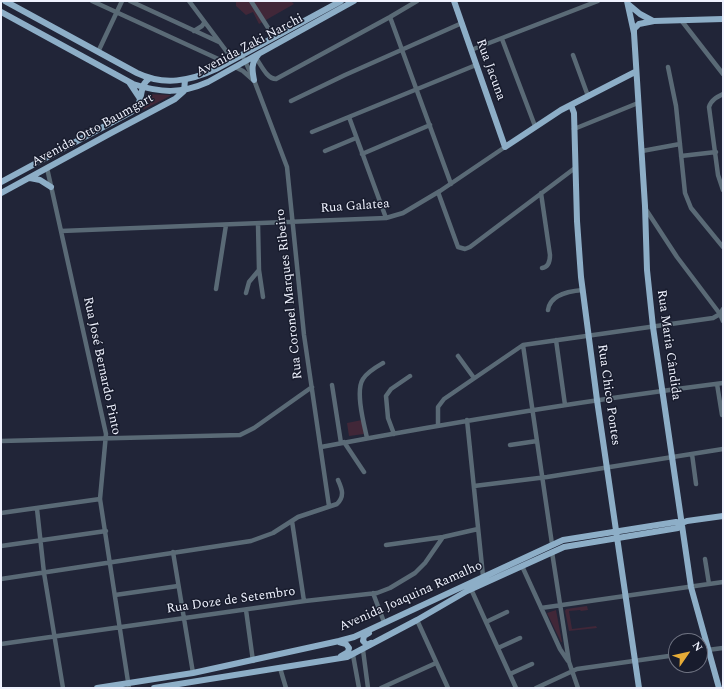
<!DOCTYPE html>
<html>
<head>
<meta charset="utf-8">
<style>
	body { margin:0 }
	#map { position:relative; width:724px; height:689px; overflow:hidden; background:#212538; font-family:Spectral,serif }
	canvas { display:block }
	.frame { position:absolute; inset:0; border:2px solid #eff2fe; pointer-events:none }
	.north { position:absolute; left:668px; top:633px; width:40px; height:40px; box-sizing:border-box; background:#181c2d; border:1px solid #6e7281; border-radius:50%; rotate:56deg; font-size:11px; font-weight:700; line-height:16px; text-align:center; color:#eff2fe }
	.north::after { content:''; display:block; margin:auto; width:14px; height:18px; background:#e7ac37; clip-path:polygon(50% 0,100% 100%,50% 72%,0 100%) }
</style>
</head>
<body>
<div id="map">
<canvas width="724" height="689"></canvas>
<div class="frame"></div>
<div class="north">N</div>
</div>
<script>
const ctx = document.querySelector('canvas').getContext('2d');
ctx.lineJoin = 'round';
function fillPath(path, color) {
  ctx.fillStyle = color;
  ctx.fill(path, 'evenodd');
}
function strokePath(path, color, width, dash) {
  ctx.strokeStyle = color;
  ctx.lineWidth = width;
  ctx.lineCap = dash ? 'butt' : 'round';
  ctx.setLineDash(dash || []);
  ctx.stroke(path);
}
function drawText(font, color, halo, rows, align = 'center') {
  ctx.font = font + ' Spectral,serif';
  ctx.lineWidth = 3;
  ctx.setLineDash([]);
  ctx.textBaseline = 'middle';
  ctx.strokeStyle = halo;
  ctx.fillStyle = color;
  for (const [text, x, y, turn = 0] of rows) {
    ctx.save();
    ctx.translate(x, y);
    ctx.rotate((+turn || 0) * Math.PI / 180);
    ctx.textAlign = isNaN(turn) ? turn : align;
    if (halo) ctx.strokeText(text, 0, 0);
    ctx.fillText(text, 0, 0);
    ctx.restore();
  }
}
const green = new Path2D(`
	M236,1H291L294,4L259,24L253,12L246,15L236,6Z
	M147,94L170,95V96L143,110Z
	M362,420L364,434L349,436L347,423Z
	M587,606L588,610L581,611L580,610L569,611L572,629L596,626L597,628L569,631L565,611L566,609Z
	M556,610L562,642H561L547,613Z`);
const minor = new Path2D(`
	M92,1L227,63
	M130,1L219,42
	M189,1L233,60
	M251,1L272,34
	M390,17L451,184
	M681,20L723,74
	M194,31L202,26L204,23
	M502,39L535,126
	M471,50L598,1
	M98,52L122,1
	M573,55L588,96
	M256,58C261,65 267,79 276,79L390,17L417,1
	M244,59L254,80L287,167L304,335L329,506
	M235,67L243,71L252,79
	M668,67L676,106L685,193L691,208L723,247
	M723,94C717,97 711,100 709,107L718,175L723,190
	M291,101L345,75L462,23
	M349,117L386,218
	M574,129L638,103
	M312,132L476,65
	M325,151L356,138
	M642,151L680,144
	M362,154L430,125
	M681,156L716,152
	M47,168L106,434L100,499L129,688
	M438,192L458,247L465,249L470,247L575,168
	M541,193L550,255C550,261 549,267 542,268
	M645,208L677,257L720,314L723,321
	M61,231L386,218L403,213L440,191L505,147
	M259,270L263,297
	M216,289L226,225
	M246,293L249,282L259,270L258,224
	M548,310C550,294 570,291 583,290
	M556,340L565,405
	M523,345L552,544
	M458,356L474,378
	M717,384L722,415
	M332,385L341,443
	M467,420L483,576
	M438,425V407L444,399L523,345L713,318L720,314L723,309
	M394,434L388,418L386,396L391,389L410,376
	M367,438C364,424 355,391 363,379C367,372 376,367 383,363
	M1,441L240,435L254,428L312,387
	M344,442L364,472
	M510,445L537,441
	M321,447C454,422 588,400 723,383
	M692,454L696,484
	M474,486L547,477L723,449
	M37,509L44,573L63,688
	M1,513L100,499
	M292,521L304,601
	M386,545L443,537L478,529
	M1,546L106,531
	M173,552L193,673
	M552,552L569,662L578,688
	M705,559L709,584
	M522,566L560,649L568,661
	M1,579L251,541L273,533L298,517L337,504C345,496 342,489 338,480
	M471,589L516,688
	M373,593L384,622
	M115,595L178,586
	M541,608L723,582
	M246,610L253,661
	M417,620L448,688
	M486,622L507,612
	M1,644L305,601L377,593L390,588L415,573L425,563L443,537
	M498,648L520,638
	M363,650L368,688
	M700,651L723,648
	M353,655L359,688
	M280,668L286,688
	M510,674L532,664
	M381,688L436,663
	M536,688L577,669L676,655`);
const major = new Path2D(`
	M5,1L137,73C164,86 190,81 216,69L341,1
	M454,1L505,147L561,110L635,72
	M627,1L634,33L645,206L647,270L653,327L691,587L719,688
	M628,4L640,14L653,21
	M1,12L133,84C161,93 181,94 208,82L354,1
	M634,32V29L639,24L654,21L723,19
	M254,80C252,70 251,63 258,55
	M129,82L141,100
	M571,105L574,113L577,221L581,277L597,400L639,688
	M30,178L40,180L51,187
	M1,182L131,112C147,100 136,87 150,78
	M1,193L111,133L175,99L184,91L185,80
	M369,633L364,636L363,641L367,645L371,643
	M339,642L346,644L349,648L348,652L341,656
	M97,688L193,673L339,641L354,637L563,540L676,522L682,523L687,521L723,516
	M154,688L347,657L417,620L467,591L564,547L678,528L682,523`);
const streetNames = [
	["Avenida Zaki Narchi",250,46,-28],
	["Rua Jacuna",490,70,70],
	["Avenida Otto Baumgart",93,131,-29],
	["Rua Galatea",355,207,-4],
	["Rua Coronel Marques Ribeiro",290,294,-96],
	["Rua Maria Cândida",668,345,82],
	["Rua José Bernardo Pinto",101,366,78],
	["Rua Chico Pontes",608,395,82],
	["Avenida Joaquina Ramalho",411,597,-24],
	["Rua Doze de Setembro",231,601,-8]
];
fillPath(green, '#412738');
strokePath(minor, '#5a6a76', 4.5);
strokePath(major, '#8daec7', 6);
drawText('13px', '#eff2fe', '#181c2d', streetNames);
</script>
</body>
</html>
